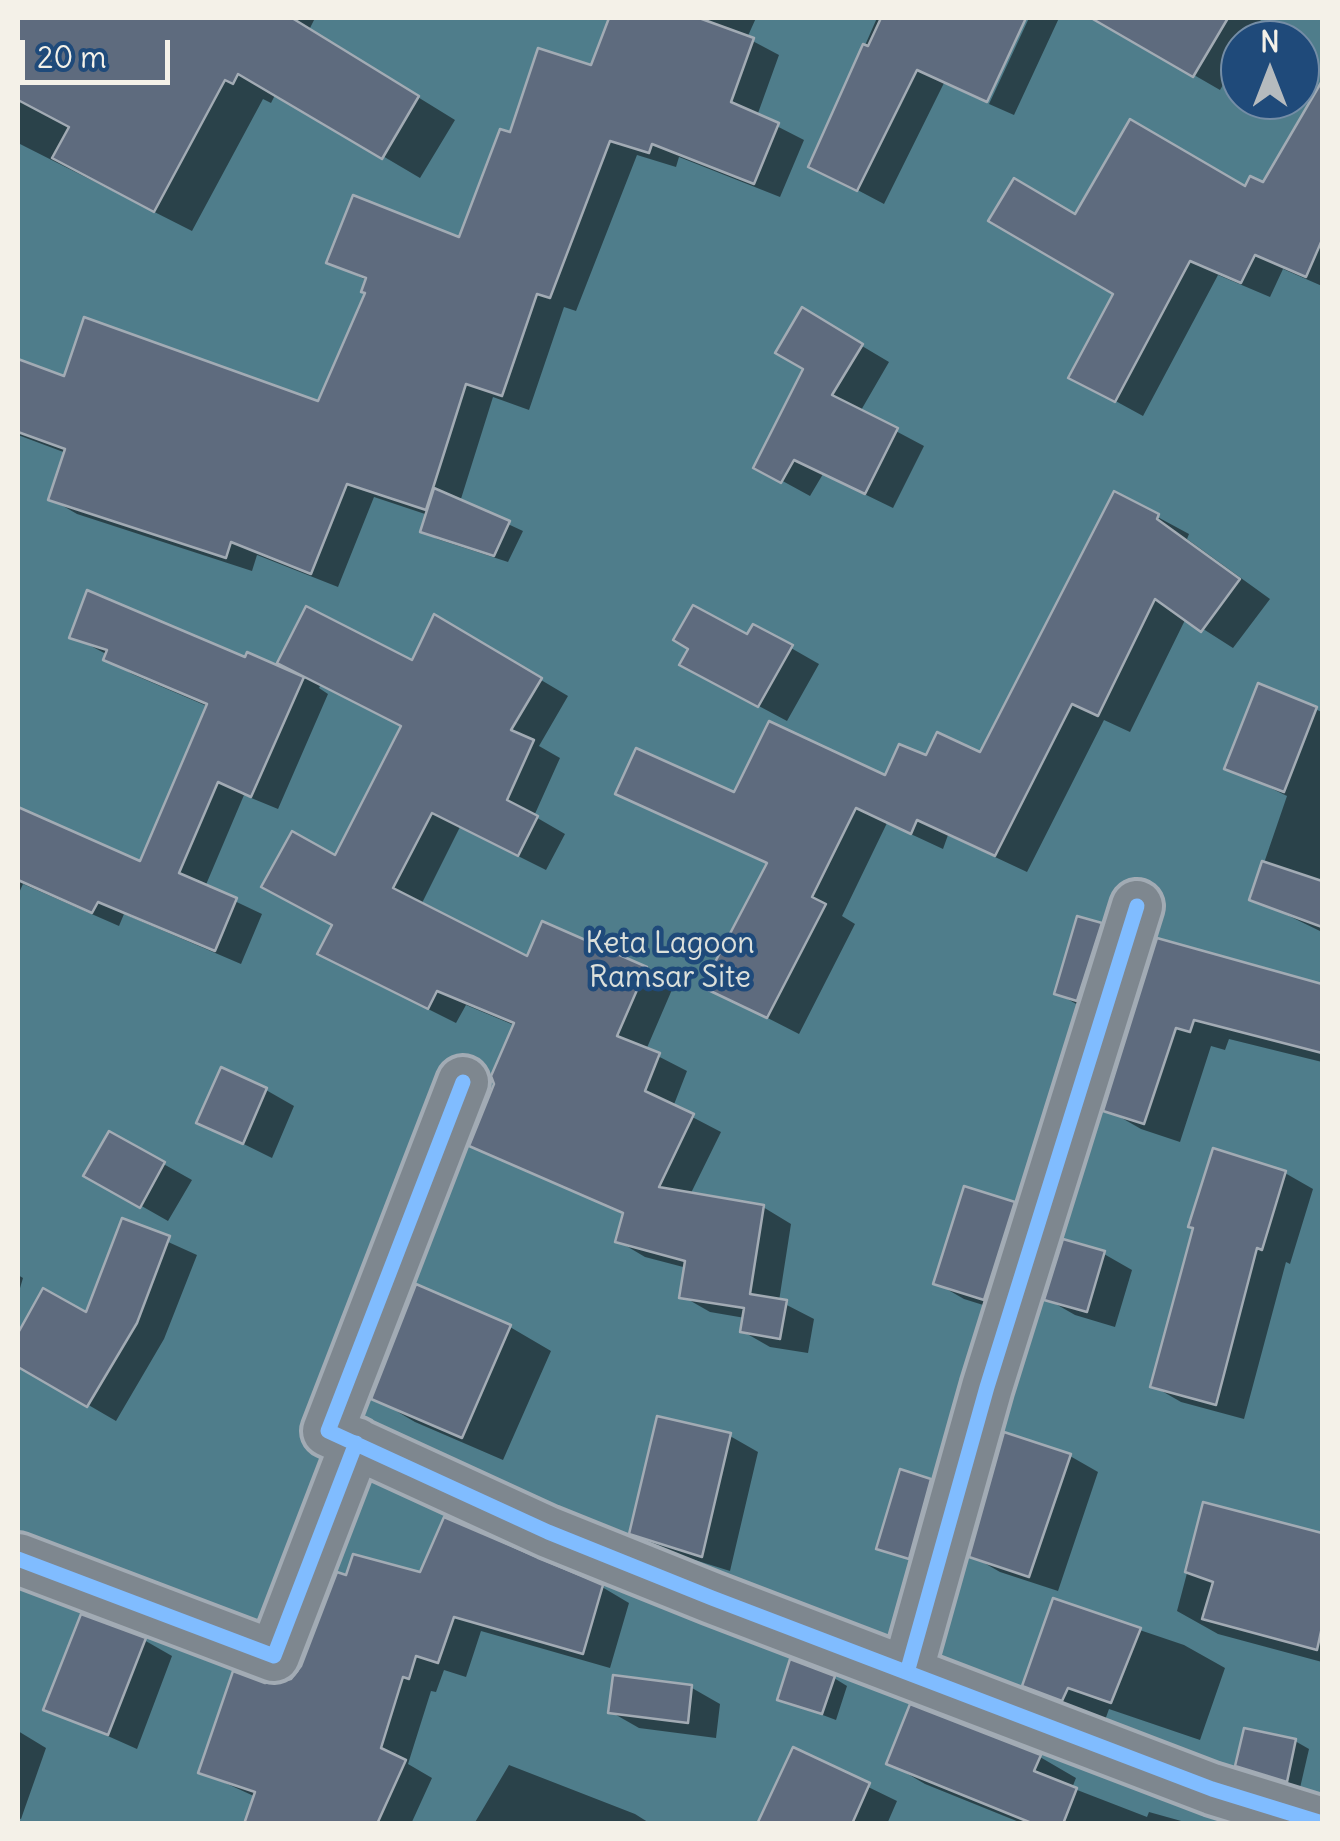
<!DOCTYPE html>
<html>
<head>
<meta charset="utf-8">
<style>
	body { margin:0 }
	#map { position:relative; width:1340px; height:1841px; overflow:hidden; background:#435770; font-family:Delius,sans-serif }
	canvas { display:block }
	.frame { position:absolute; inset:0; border:20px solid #f4f1e8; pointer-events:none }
	.north { position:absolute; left:1220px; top:20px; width:100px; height:100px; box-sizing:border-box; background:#1f4a7a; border:2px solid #748da6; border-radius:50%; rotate:0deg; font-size:28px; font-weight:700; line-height:40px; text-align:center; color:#f4f1e8 }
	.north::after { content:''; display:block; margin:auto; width:35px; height:45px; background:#b6bbbe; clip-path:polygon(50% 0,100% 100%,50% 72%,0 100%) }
	.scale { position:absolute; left:20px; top:40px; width:150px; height:45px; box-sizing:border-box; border:5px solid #f4f1e8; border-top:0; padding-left:12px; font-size:30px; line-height:35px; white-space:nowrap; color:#f4f1e8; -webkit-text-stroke:8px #1f4a7a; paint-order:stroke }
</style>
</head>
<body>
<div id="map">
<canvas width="1340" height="1841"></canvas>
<div class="frame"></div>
<div class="north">N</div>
<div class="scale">20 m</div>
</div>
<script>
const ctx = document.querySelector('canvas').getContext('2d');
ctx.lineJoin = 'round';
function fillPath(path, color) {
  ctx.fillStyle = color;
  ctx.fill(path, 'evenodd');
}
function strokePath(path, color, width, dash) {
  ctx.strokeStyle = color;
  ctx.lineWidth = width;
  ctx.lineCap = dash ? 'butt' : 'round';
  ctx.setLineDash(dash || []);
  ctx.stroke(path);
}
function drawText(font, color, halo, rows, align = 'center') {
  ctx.font = font + ' Delius,sans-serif';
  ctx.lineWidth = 9;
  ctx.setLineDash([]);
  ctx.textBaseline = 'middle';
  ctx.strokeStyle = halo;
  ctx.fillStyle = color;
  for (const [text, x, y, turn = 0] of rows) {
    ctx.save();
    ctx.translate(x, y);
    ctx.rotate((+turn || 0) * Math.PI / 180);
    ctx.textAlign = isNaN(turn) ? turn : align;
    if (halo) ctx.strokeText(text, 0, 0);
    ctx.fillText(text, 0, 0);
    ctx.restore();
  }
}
const green = new Path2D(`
	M18,18H1322V1823H18ZM1240,40H1300V100H1240Z`);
const shadow = new Path2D(`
	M18,18H315L309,30L455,120L420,178L276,93L271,103L263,99L192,231L18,143Z
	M612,18H756L747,38L779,55L757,116L804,140L780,197L679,157L676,167L637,155L576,311L564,307L529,410L493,397L460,502L523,531L508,562L437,539L423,531L428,515L374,497L338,587L257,555L252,571L77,514L51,499L66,453L18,435V362L195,426L320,404L368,293V281L329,262L460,240L512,135L593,68Z
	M877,18H1023L985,102L944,83L884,204L812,166Z
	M1029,18H1059L1014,115L989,104Z
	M1132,18H1262L1249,40H1240V56L1220,90L1123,34Z
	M1322,86V286L1283,269L1270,297L1218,275L1143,416L1099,392L1116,293L1076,217L1264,185Z
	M803,311L889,362L860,412L924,446L893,508L823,474L810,496L757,467L806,368Z
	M1115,494L1189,534L1187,539L1270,599L1233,648L1186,618L1130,732L1104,720L1027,872L948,835L943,849L887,823L842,916L855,924L799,1034L705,986L769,865L618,793L736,795L886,779L927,759L981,755Z
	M462,633L568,696L539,746L560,758L534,816L565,834L546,870L460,827L421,905L528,960L646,969L674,985L646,1050L687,1071L673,1107L721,1132L690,1195L763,1207L791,1224L779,1301L814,1319L808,1353L770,1347L742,1331L745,1318L710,1312L682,1296L687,1268L645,1257L618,1241L625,1215L472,1145L516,1026L466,1005L456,1023L348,969L335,925L336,859L403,726L321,684L319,688L328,694L278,809L244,795L205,887L262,914L241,964L124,914L119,926L23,884L18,895V810L142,864L209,707L132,674L106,659L108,655L72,636L246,660L303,679L413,664Z
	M748,637L791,648L819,664L787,721L710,680L692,648Z
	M1259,686L1322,712V932L1252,898L1287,796L1227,767Z
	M1101,925L1129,941L1085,1009L1057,993Z
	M1159,941L1322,987V1062L1229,1039L1225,1050L1211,1046L1180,1142L1141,1129L1106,1109Z
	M266,1090L294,1106L272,1158L199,1122Z
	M110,1134L192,1180L168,1221L87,1175Z
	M1215,1151L1285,1173L1313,1189L1290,1264L1286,1262L1244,1419L1181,1402L1153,1386Z
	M1014,1204L1042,1220L1012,1314L964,1299L936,1283Z
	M124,1222L197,1255L164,1339L116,1421L18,1364V1338L44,1291L87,1315Z
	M1104,1254L1132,1270L1115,1327L1075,1315L1047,1299Z
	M18,1275L23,1278L18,1295Z
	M417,1287L510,1327L551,1351L503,1460L415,1422L374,1398Z
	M659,1419L730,1436L758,1452L730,1571L660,1549L632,1532Z
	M1070,1456L1098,1472L1058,1591L1000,1572L972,1556Z
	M930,1482L944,1489L923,1565L879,1548Z
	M1205,1505L1322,1536V1662L1218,1634L1177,1611Z
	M422,1575L602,1587L629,1603L610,1668L481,1631L466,1677L444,1670L436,1692L431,1691L408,1764L432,1778L411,1824H246L256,1797L201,1772L265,1686L293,1681L303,1668L347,1578Z
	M1054,1601L1184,1645L1225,1668L1200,1740L1109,1709L1104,1723L1025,1684Z
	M144,1640L172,1656L137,1749L47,1709Z
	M834,1678L847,1686L836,1720L780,1699Z
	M692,1688L720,1704L716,1738L639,1728L611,1712Z
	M18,1731L46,1748L21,1819L18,1818Z
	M1295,1741L1309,1749L1300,1788L1238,1765Z
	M794,1751L897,1801L887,1824H811Z
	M1040,1757L1076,1778L1072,1788L1147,1817L1149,1812L1192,1824H1024L925,1784L889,1763Z
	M509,1765L635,1814L651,1824H474Z`);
const building = new Path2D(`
	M18,18H292L419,96L382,159L238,74L233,84L225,80L154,212L52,158L69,127L18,100Z
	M609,18H699L754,38L731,102L779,123L754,184L652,144L649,153L610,141L550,298L537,294L502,396L466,384L426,510L347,484L311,574L231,542L226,558L48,500L65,449L18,432V359L64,376L84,317L318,401L365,293L361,292L366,278L326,263L353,195L459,237L500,129L510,132L538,48L591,65Z
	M881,18H1026L987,102L917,70L857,191L808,167L863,44L868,46Z
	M1091,18H1228L1193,77Z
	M1322,81V240L1306,277L1255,255L1241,283L1190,261L1115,402L1068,378L1113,294L988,221L1014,178L1075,214L1130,119L1245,186L1250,176L1263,182Z
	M802,307L863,344L832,395L898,428L865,494L794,460L781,483L753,468L803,369L775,353Z
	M434,488L510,521L494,556L420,532Z
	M1114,491L1159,514L1157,519L1240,579L1201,632L1155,599L1098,716L1072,704L995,856L917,820L911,834L856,808L812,897L826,904L767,1018L702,987L767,863L615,794L636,748L734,792L769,721L885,775L899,744L926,755L937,732L980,752Z
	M87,590L245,657L247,652L304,677L251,797L218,782L179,873L237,898L215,951L98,902L92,913L18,880V807L140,861L207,704L103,660L107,650L69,638Z
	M693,605L747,634L753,624L793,645L758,707L679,665L688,649L673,640Z
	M306,606L412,660L434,614L542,678L511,730L534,740L507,800L538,816L518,856L432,813L393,888L527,956L542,921L647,967L617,1036L660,1053L645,1091L694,1114L659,1187L764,1205L750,1294L787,1300L780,1339L740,1332L744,1308L679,1298L685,1261L615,1242L623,1213L469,1146L494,1084L491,1076L514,1023L437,991L428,1009L317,954L332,925L261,887L292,831L335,855L401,726L277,663Z
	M1258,683L1317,707L1284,792L1224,769Z
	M1262,861L1322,881V927L1249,900Z
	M1077,916L1102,923L1077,1001L1054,994Z
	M1157,938L1322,984V1053L1194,1020L1190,1032L1176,1028L1144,1124L1103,1111Z
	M221,1067L267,1088L243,1144L196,1123Z
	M109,1131L165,1162L140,1208L83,1176Z
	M1213,1148L1286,1171L1262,1250L1257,1248L1216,1405L1150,1387L1193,1228L1188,1227Z
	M964,1186L1015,1202L984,1300L933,1284Z
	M122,1218L170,1236L137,1323L87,1407L18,1367V1333L43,1288L86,1312Z
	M1063,1239L1105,1251L1087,1312L1044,1300Z
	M416,1284L511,1325L462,1438L371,1399Z
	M657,1416L731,1433L702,1557L629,1534Z
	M1004,1432L1071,1454L1029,1577L969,1557Z
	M900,1469L931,1479L909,1559L876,1549Z
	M1203,1502L1322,1533V1627L1317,1650L1202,1619L1213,1582L1185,1572Z
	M444,1517L603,1585L583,1654L454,1617L438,1663L416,1656L409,1679L403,1677L381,1748L406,1760L377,1824H244L255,1792L198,1773L233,1671L265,1683L291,1679L301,1666L337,1572L346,1575L353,1554L420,1572Z
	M1053,1598L1141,1628L1111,1703L1068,1688L1062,1701L1022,1686Z
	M81,1614L146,1638L108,1735L43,1710Z
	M790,1659L835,1676L822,1714L777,1700Z
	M613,1675L692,1685L688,1723L608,1713Z
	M910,1704L1041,1755L1034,1771L1077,1788L1063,1824H1034L886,1764Z
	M1244,1728L1296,1739L1287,1782L1235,1766Z
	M793,1747L870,1783L852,1824H757Z`);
const minor = new Path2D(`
	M463,1082L328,1431L548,1532L712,1598L1212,1789L1322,1823
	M18,1559L274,1656L356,1443
	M908,1669L987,1387L1137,906`);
const cycleway = new Path2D(`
	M463,1082L328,1431L548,1532L712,1598L1212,1789L1322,1823
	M18,1559L274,1656L356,1443
	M908,1669L987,1387L1137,906`);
const parkNames = [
	["Keta Lagoon",670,944],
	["Ramsar Site",670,978]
];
fillPath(green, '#4f7d8b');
fillPath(shadow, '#0007');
fillPath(building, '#5e6b7e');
strokePath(building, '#a2abb4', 2.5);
strokePath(minor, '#a2abb4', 58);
strokePath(minor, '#7e878f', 50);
strokePath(cycleway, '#80bcff', 15);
drawText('30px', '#dce0db', '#1f4a7a', parkNames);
</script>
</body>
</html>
